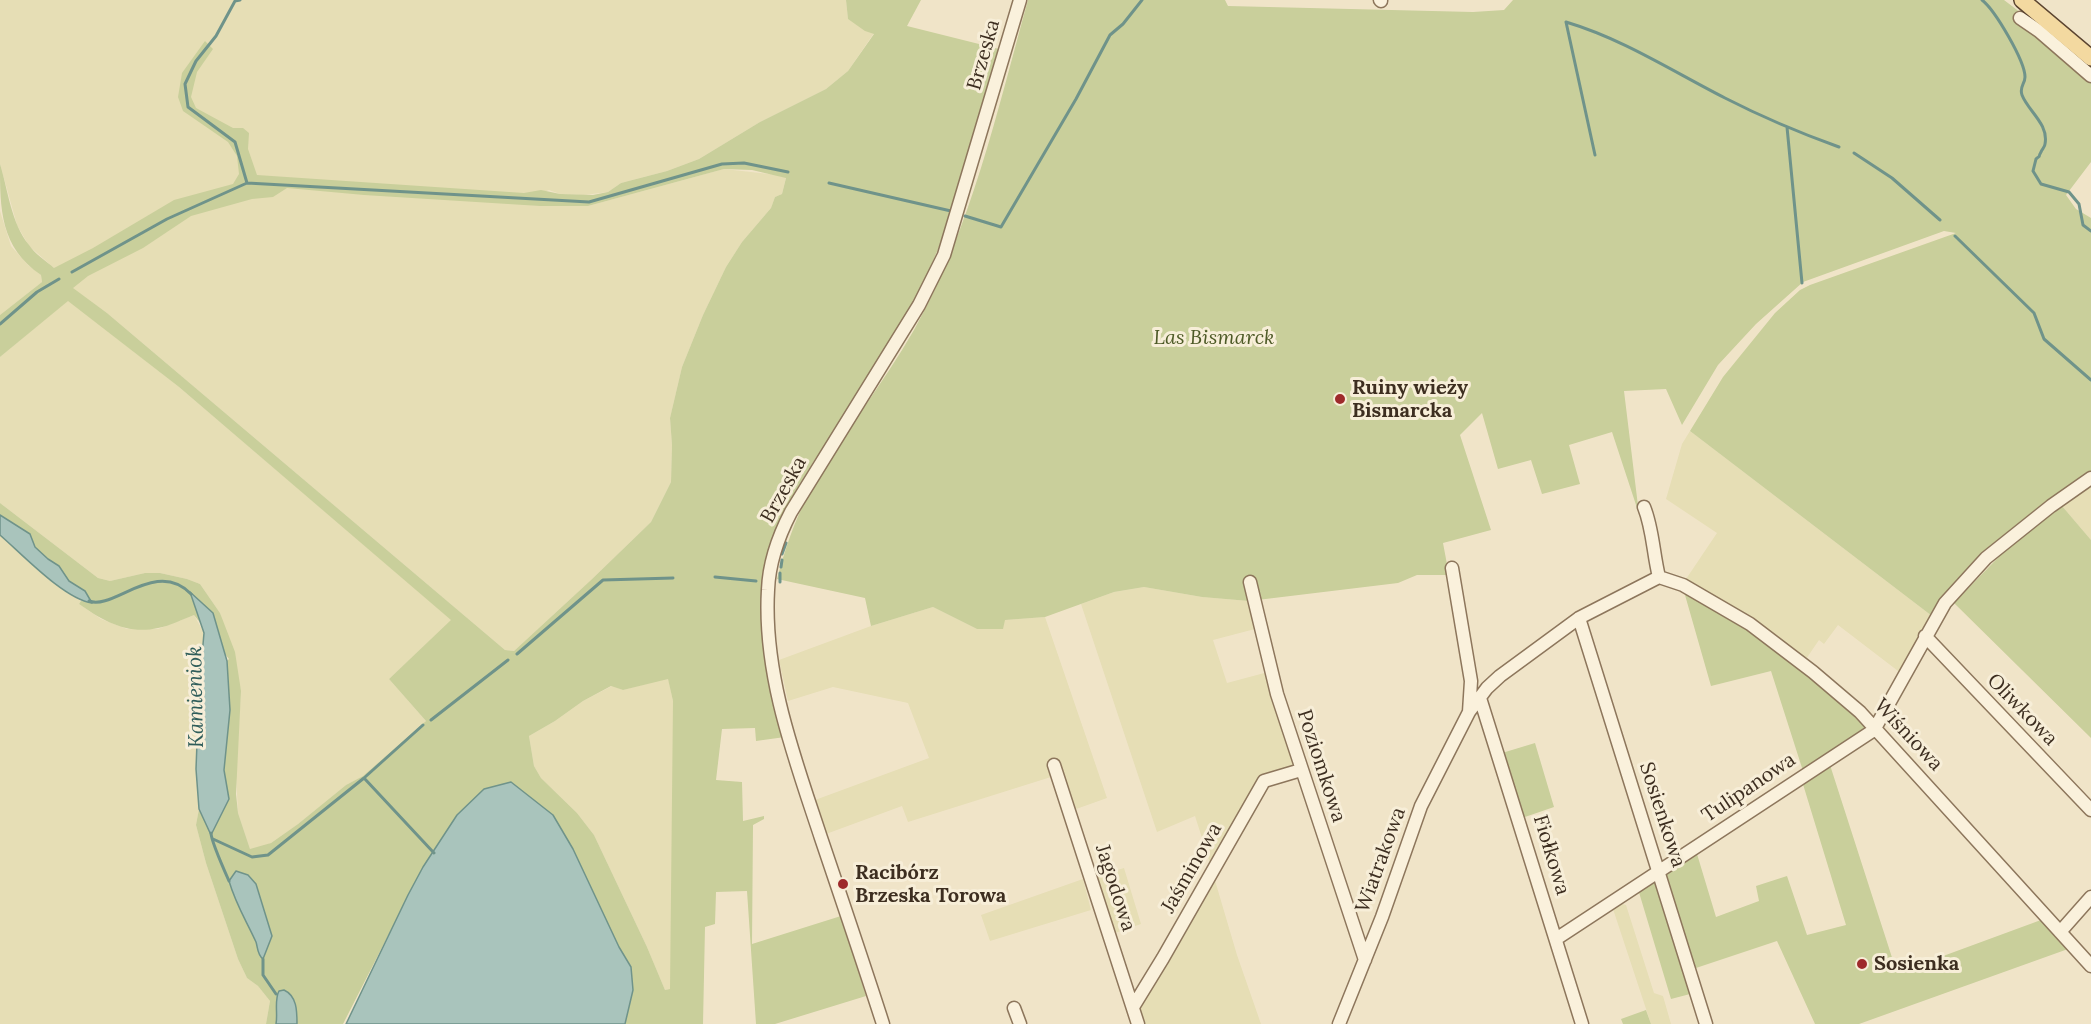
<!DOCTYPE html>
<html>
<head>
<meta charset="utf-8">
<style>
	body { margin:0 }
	canvas { display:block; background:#f0e4c8 }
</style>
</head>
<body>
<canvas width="2091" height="1024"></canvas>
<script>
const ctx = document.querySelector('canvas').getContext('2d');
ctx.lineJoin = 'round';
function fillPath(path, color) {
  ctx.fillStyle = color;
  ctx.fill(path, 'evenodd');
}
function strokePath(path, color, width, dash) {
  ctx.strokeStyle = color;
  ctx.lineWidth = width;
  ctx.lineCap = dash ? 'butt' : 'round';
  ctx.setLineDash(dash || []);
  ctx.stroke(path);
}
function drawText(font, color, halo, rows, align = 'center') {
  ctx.font = font + ' Lora,serif';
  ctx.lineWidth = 6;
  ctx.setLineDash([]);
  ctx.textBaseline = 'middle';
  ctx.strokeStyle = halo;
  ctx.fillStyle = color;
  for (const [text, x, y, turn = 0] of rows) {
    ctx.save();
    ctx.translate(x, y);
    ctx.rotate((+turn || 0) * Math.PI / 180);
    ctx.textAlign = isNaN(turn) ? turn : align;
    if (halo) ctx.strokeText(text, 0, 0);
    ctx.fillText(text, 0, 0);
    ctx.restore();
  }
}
const farmland = new Path2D(`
	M0,0H846L848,19L874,33L848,71L826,89L760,122L699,159L667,171L621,183L608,192L584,195L560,194L549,190L513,203L540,206H588L724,169L778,175L786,177L782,194L775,197L771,208L742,242L726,267L703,315L682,367L670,418L672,445L671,482L651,522L591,580L514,651L505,650L107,313L72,288L54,268L29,246L17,225L0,164Z
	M0,211L11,246L28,265L41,275L42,282L0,315Z
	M68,300L179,387L452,620L389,679L426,721L363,776L346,785L298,824L271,843L256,849H250L238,813L236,773L241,691L220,613L200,584L187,579L160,573H145L110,581L98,578L0,503V357Z
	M1690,431L1932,616L1902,674L1838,625L1824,644L1819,640L1804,662L1684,582L1717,533L1666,499L1682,444Z
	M2091,487V540L2062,506Z
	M0,535L64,590L81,601L79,604L101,619L127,629H158L194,615L204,633L199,690L196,769L199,809L196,825L206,863L238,959L247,978L258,986L270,1001L266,1024H0Z
	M1144,587L1202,597L1249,601L1255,629L1213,640L1227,683L1268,672L1298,767L1263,777L1211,867L1237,955L1261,1024H1140L1133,1003L1211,866L1195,816L1157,832L1081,604L1114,592Z
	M933,607L977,629L1005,620L1045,617L1107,798L1065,813L1051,777L908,822L902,806L826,834L815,800L929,758L908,703L833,687L788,701L779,660L871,626Z
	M668,678L673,701L674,818L671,989L665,990L647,947L594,835L577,813L541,778L534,766L529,736L555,721L583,701L612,686L623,690Z
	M1124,868L1141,924L1115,933L1097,876Z
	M1083,879L1091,910L990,941L981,915Z
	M1618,903L1626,905L1654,993L1663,996L1671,1024H1651L1613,909Z`);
const green = new Path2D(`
	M846,0H921L907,26L999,49L951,219L920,291L836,433L815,459L796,490L776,530L765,561L763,587L785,737L756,741L755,728L722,729L716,780L742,782L743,821L764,816V819L753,825L752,944L841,916L866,996L775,1024H756L747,891L716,892L715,924L705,927L703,1024H625L633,990L631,966L619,947L573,849L553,815L434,853L423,867L343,1024H266L270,1001L258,986L247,978L238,959L206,863L196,825L199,809L211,834L229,799L224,770L230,710L227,661L229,659L194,615C183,619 170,626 158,628C128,635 103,621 79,604L81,601L91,602L85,591L69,581L59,566L48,559L35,547L29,534L0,515V503L98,578L110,581L145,573H160L187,579L200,584L220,613L235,652L241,691L236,794L238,813L250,849L271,843L298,824L346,785L363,776L426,721L389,679L451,620L179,387L68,301L0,357V315L42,282L41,275C0,247 0,209 0,164C8,190 11,223 29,245C35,254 46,261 54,268L93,248L174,200L233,184L239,174L237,156L228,142L183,111L178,97L182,73L205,41L213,49L197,72L191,97L196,108L233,128H243L249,133L248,149L257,175L524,193L541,190L560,194L593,195L608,192L621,183L667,171L699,159L760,122L826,89L848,71L874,34L865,31L848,19ZM724,169L752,170L786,178L782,194L775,197L771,208L742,242L726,267L703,315L682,367L670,418L672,445L671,482L651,522L591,580L514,651L505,650L107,313L73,288L88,276L143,248L191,216L252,199L273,197L287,188L364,195L540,206H588ZM668,679L673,701L670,989L665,990L647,947L594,835L577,813L541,778L534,766L529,736L555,721L583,701L611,686L623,690Z
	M1028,0H1225L1228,6L1473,12L1504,10L1513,0H2004L2066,47L2091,68V162L2066,195L2076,209L2091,218V473L2040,509L1932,616L1690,431L1723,377L1775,313L1800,290L1810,285L1956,233L1944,231L1803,282L1756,324L1718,365L1682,425L1666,389L1624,391L1639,514L1612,432L1569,445L1580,484L1542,494L1531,460L1498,469L1482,413L1460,435L1491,530L1443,543L1449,575H1417L1398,583L1249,601L1202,597L1144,587L1114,592L1045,617L1005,620L1003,629H977L933,607L871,626L865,598L777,579C785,550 794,521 809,494C840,437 882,386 914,330C971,228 997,112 1028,0Z
	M2062,506L2091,540V738L1954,603L2021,534Z
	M1683,588L1730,615L1795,661L1870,728L1803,771L1771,671L1711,686Z
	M1535,743L1554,807L1522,818L1502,753Z
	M1830,765L1897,973L2041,920L2068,949L1859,1024H1815L1777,941L1693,969L1664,873L1697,854L1716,917L1759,901L1756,886L1787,876L1807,935L1846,925L1802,781Z
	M1655,878L1694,993L1671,999L1638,889Z
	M1646,1010L1651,1024H1623L1621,1019Z`);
const water = new Path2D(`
	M0,515L30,534L35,547L48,559L59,566L69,581L85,591L92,603C64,599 22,554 0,535Z
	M190,592L213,613L227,661L230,710L224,770L229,799L211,835L199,809L196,769L199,690L204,633Z
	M511,782L553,815L573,849L619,947L631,967L633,990L625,1024H346L408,895L423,867L457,815L484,789Z
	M236,871L248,875L256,884L272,936L263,959C257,954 258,948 256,942C246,920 236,905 229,881Z
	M284,990C297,996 297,1011 297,1024H276C278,1014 274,1000 279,991Z`);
const stream = new Path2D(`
	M1982,0C1995,10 2025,61 2025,77C2025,84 2019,87 2022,95C2028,111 2049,124 2045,144C2045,147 2042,149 2041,152C2037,159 2042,154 2036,159L2033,171L2041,184L2069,192L2079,204L2083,225L2091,231
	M1787,127L1802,283
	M1854,153L1892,178L1940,220
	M1595,155L1566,22C1623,39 1672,71 1725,98C1762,117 1800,133 1839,147
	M247,183L589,202L722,164L744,163L788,172
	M829,183L951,211
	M965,216L1001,227L1076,99L1110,35L1123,24L1142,0
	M1955,236L2034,313L2044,339L2091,380
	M72,272L167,219L247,183L235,142L188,107L185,84L196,61L216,36L235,1L240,0
	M0,324L37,292L59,279
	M782,554L786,543
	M781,567L782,560
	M780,573V582
	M715,577L756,581
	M89,601C113,611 156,558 191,594
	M517,654L603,580L673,578
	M431,720L508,660
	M364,778L434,853
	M211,833C211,840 225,872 229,881
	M213,839L252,857L268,855L364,778L423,725
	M263,959V975L276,994`);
const minor = new Path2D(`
	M1380,0L1381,1
	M2020,18L2039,31L2091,76
	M1644,507C1653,529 1653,553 1659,577
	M1452,568L1471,681L1469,712
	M1659,577L1683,585L1750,624L1813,672L1860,712L2091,966
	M1250,582L1277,694L1365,960
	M1579,618L1706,1024
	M1925,636L2091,810
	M1480,698L1582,1024
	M1054,765L1138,1024
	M2060,932L2091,897
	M1556,939L1874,730L1945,603L1986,558L2051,506L2091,478
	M1133,1007L1163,958L1264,781L1301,770
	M1014,1008L1020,1024
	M883,1024C863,962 842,900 821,838C795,759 763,675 768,590C769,562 778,537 791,512L919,305L944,255L1020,0
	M1339,1024L1382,917L1421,806L1469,712L1487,688L1500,676L1579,618L1659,577`);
const major = new Path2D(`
	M2022,0L2091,58`);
const markers = [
	[1340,399,6,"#9e2a2b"],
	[843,884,6,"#9e2a2b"],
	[1862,964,6,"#9e2a2b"]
];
const streetNames = [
	["Brzeska",984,55,-74],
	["Brzeska",784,490,-61],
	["Oliwkowa",2022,710,46],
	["Wiśniowa",1908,735,47],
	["Poziomkowa",1321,766,72],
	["Tulipanowa",1749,788,-34],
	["Sosienkowa",1662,815,72],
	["Fiołkowa",1551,855,73],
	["Wiatrakowa",1381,860,-70],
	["Jaśminowa",1192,868,-60],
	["Jagodowa",1115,888,72]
];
const parkNames = [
	["Las Bismarck",1214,338]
];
const poiNames = [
	["Ruiny wieży",1352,388],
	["Bismarcka",1352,411],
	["Racibórz",855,873],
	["Brzeska Torowa",855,896],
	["Sosienka",1874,964]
];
const waterNames = [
	["Kamieniok",196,697,-91]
];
fillPath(farmland, '#e6deb5');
fillPath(green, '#c9cf9b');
fillPath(water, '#a9c4bc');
strokePath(water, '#6f938a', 1.5);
strokePath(stream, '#6f938a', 3);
strokePath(minor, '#8d765c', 15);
strokePath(major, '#5b4430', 18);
strokePath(minor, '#faf1dc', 12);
strokePath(major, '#f3d9a0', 15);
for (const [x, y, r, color] of markers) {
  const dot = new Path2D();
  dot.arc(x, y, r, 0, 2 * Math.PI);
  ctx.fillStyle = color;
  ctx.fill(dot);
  strokePath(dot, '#f7eed8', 2);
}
drawText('20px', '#3d2e20', '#f7eed8', streetNames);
drawText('italic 20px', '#4d5a26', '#f7eed8', parkNames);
drawText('bold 20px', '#3d2e20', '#f7eed8', poiNames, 'left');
drawText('italic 21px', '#2f5d5a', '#f7eed8', waterNames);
</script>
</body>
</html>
